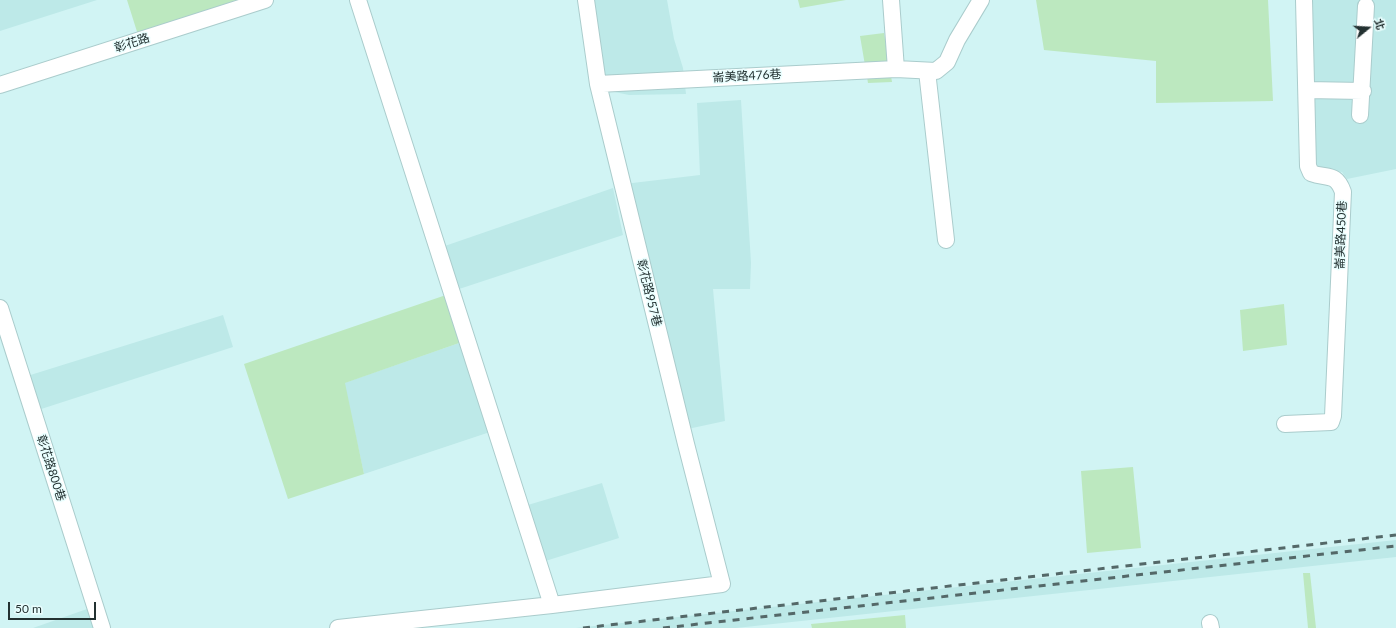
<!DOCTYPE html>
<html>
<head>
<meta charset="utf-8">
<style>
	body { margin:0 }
	#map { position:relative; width:1396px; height:628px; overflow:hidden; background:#d1f4f4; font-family:Lato,"Noto Sans TC",sans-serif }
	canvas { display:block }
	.north { position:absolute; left:1348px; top:8px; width:40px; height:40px; -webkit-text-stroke:3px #e9fefe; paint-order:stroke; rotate:72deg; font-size:11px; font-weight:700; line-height:16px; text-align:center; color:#233131 }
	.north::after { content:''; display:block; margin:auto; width:14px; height:18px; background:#233131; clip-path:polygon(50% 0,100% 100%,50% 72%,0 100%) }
	.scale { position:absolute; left:8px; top:602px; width:88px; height:18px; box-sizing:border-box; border:2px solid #233131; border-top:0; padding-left:5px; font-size:12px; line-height:14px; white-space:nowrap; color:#233131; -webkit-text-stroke:3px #e9fefe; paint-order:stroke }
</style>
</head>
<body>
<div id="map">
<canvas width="1396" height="628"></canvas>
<div class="north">北</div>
<div class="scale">50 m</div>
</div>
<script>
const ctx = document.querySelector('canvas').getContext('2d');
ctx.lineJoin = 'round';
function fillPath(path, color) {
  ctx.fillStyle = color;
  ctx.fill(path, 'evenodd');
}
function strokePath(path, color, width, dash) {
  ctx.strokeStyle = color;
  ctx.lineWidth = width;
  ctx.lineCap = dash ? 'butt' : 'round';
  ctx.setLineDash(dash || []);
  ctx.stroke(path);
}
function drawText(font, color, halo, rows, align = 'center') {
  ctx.font = font + ' Lato,"Noto Sans TC",sans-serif';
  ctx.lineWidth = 3;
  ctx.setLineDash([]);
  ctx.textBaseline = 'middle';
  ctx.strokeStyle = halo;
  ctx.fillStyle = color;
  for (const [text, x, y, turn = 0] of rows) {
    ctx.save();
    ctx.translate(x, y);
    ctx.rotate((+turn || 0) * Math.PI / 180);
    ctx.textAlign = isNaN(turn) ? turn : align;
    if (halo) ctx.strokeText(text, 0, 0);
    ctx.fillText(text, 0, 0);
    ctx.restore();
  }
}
const built = new Path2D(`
	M0,0H97L0,31Z
	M591,0H667L674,39L683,68L686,94L629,95L605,90Z
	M1312,0H1396V169L1347,179L1342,172L1320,169L1315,164Z
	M741,100L751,263L750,289H713L725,421L683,430L624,184L700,175L697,103Z
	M613,188L623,235L453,291L439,248Z
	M223,315L233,347L35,411L24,377Z
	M462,342L490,432L364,474L344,383Z
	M602,483L619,538L539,563L521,507Z
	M1396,540V557L736,628H576Z
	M87,609L93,628H33Z`);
const green = new Path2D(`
	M127,0H256L139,38Z
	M798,0H846L800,8Z
	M1036,0H1268L1273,101L1156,103V61L1044,50Z
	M884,33L892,82L868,83L860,36Z
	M446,295L462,342L345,383L364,474L288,499L244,364Z
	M1284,304L1287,345L1243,351L1240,310Z
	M1133,467L1141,548L1087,553L1081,471Z
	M1303,573H1310L1316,628H1308Z
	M905,615L906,628H812L811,624Z`);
const minor = new Path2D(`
	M358,0L552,605
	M891,0L896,69
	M927,71L946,240
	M598,84L896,69L936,71L947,62L957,40L981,0
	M0,85L265,0
	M1307,90L1363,91
	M1360,115L1366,6
	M0,308L102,628
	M1285,424L1331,422L1333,416L1343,192C1336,172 1327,179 1311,173L1308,166L1304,0
	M1210,623L1211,628
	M338,628L552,605L722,584L686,444L598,84L586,0`);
const rail = new Path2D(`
	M583,628L1396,535
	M663,628L1396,546`);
const streetNames = [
	["彰花路",132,43,-18],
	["崙美路476巷",747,76,-3],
	["崙美路450巷",1341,235,-88],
	["彰花路957巷",649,293,76],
	["彰花路800巷",51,468,72]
];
fillPath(built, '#bde9e8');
fillPath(green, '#bce8bf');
strokePath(minor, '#acc', 18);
strokePath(minor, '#fff', 16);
strokePath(rail, '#546868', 3, [7, 7]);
drawText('12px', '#233131', '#e9fefe', streetNames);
</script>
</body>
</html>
